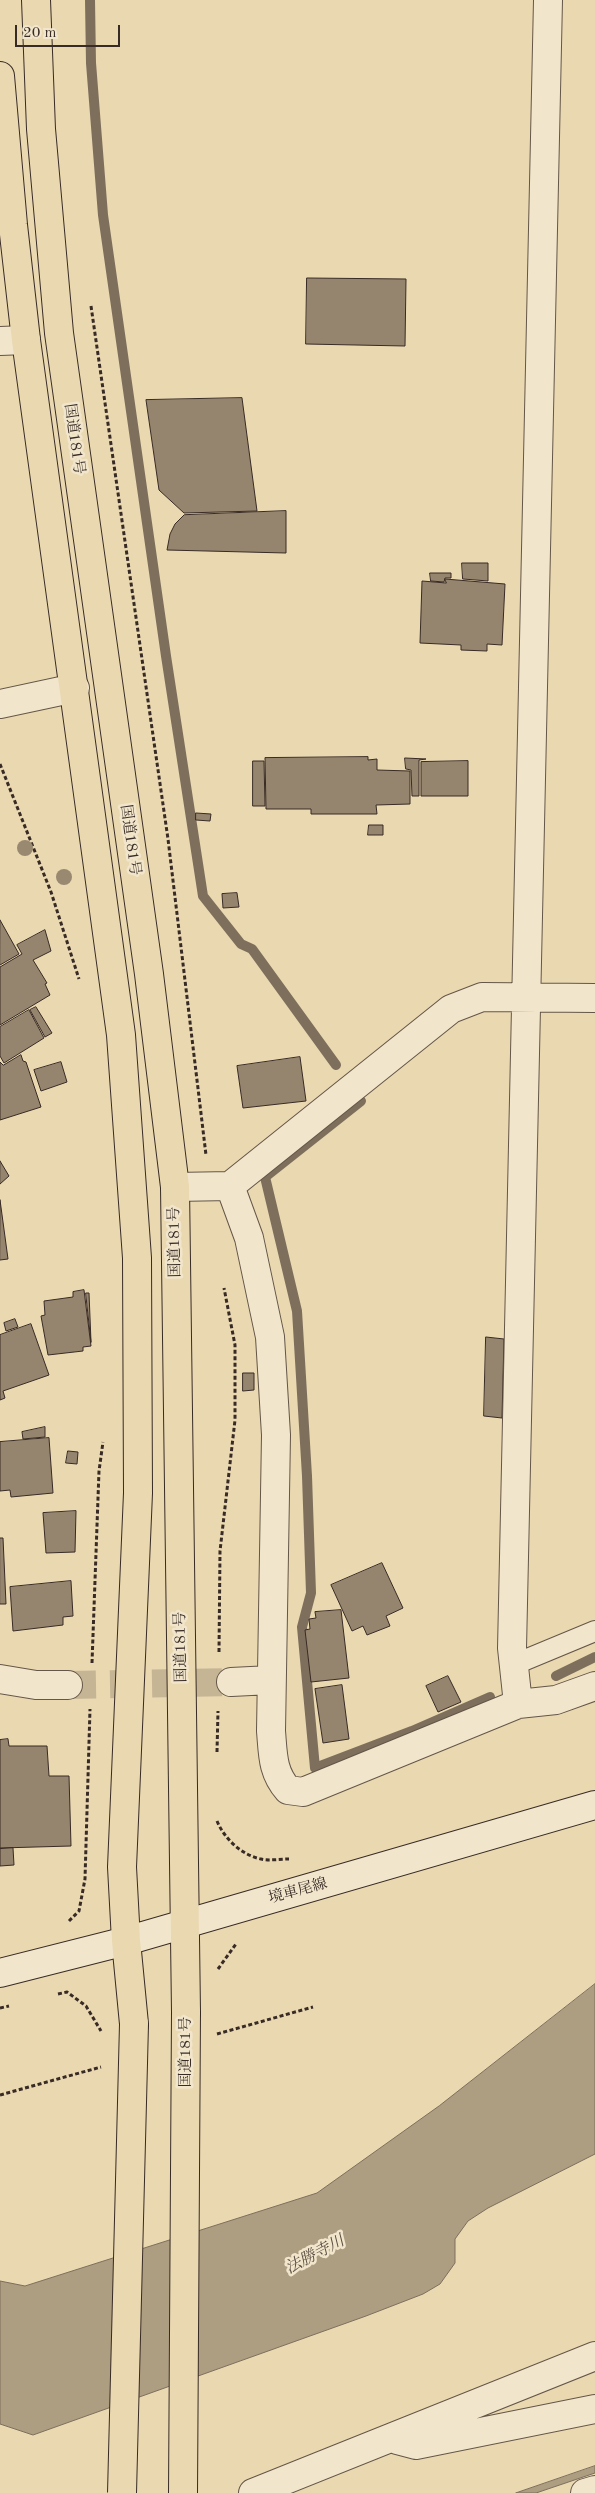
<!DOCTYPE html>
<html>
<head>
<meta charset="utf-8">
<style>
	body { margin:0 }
	#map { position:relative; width:595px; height:2493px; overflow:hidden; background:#ead8b1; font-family:"Old Standard TT",serif }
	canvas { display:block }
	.scale { position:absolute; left:15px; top:25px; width:105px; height:22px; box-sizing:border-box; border:2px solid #382b25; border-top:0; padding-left:6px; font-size:15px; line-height:18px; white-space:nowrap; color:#382b25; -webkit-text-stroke:4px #f1e6cc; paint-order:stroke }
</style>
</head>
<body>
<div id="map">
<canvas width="595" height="2493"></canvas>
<div class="scale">20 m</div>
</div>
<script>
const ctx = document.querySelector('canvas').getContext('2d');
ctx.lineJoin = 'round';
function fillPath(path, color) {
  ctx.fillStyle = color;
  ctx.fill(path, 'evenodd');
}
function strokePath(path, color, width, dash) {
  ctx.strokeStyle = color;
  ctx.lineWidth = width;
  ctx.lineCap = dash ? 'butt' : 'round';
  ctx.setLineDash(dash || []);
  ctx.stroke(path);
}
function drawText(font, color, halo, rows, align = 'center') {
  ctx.font = font + ' "Old Standard TT","Noto Serif JP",serif';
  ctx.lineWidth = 5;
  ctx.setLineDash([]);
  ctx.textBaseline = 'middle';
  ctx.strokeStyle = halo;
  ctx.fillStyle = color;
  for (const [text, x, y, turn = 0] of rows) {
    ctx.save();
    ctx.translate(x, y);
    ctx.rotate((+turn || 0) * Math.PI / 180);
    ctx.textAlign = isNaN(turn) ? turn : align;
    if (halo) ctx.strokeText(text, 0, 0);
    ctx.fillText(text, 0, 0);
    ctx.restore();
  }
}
const water = new Path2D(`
	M595,1984V2154L488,2208L468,2221L455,2239V2263L440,2284L423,2294L366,2316L33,2435L0,2424V2281L25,2286L317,2193L439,2106Z
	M595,2466V2473L536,2493H516Z`);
const stream = new Path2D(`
	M90,0L91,63L103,215L166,656L203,896L241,944L252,949L336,1065
	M361,1101L265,1177L297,1311L307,1476L311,1593L302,1627L315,1768L412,1731L490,1697
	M556,1676L595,1657`);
const building = new Path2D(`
	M307,278L406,279L405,346L306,344Z
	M242,398L257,511L184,513L159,490L146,400Z
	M286,511V553L167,550L170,534L175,524L184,515Z
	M462,563H488V581L463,579Z
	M430,573H451V578H445L444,582L431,581Z
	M445,579L505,584L502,645L487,644V651L461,650V645L420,643L422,581L446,583Z
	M368,757V760L377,759V770L410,771V804L376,805L377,814H311V809H266L265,758Z
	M405,758L426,759L419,760V796H412L411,770L406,769Z
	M253,761H264L265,806H253Z
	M468,761V796H421V762Z
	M196,813L211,814L210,821L196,820Z
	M369,825H383V835H368Z
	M237,893L239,907L223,908L222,894Z
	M0,920L19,954L0,965Z
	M45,930L51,951L33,960L47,983L45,984L50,995L0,1025V967L22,954L17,945Z
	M36,1007L52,1033L45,1037L30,1010Z
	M29,1010L44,1038L4,1063L0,1056V1027Z
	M21,1055L23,1061L26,1062L41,1107L0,1120V1062L3,1065Z
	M300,1057L306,1101L243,1108L237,1066Z
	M61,1062L67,1082L41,1091L34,1070Z
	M0,1161L9,1176L0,1184Z
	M0,1200L8,1259L0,1260Z
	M84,1290L91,1346L83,1347V1351L48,1355L41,1316L45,1315L44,1301L73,1297V1292Z
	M86,1293H89L91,1342Z
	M15,1319L18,1327L6,1331L4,1323Z
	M31,1324L49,1375L3,1391L5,1398L0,1400V1335Z
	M486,1337L504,1339L502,1418L484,1416Z
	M243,1373H254V1390L243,1391Z
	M45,1427V1437L23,1439L22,1432Z
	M49,1438L53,1493L11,1497L10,1490L0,1491V1442Z
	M68,1451L78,1452L77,1464L66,1463Z
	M76,1511L75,1552L46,1553L43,1513Z
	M0,1538H3L6,1604H0Z
	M382,1563L403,1608L386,1616L390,1626L367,1635L363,1626L352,1631L331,1585Z
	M71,1581L73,1616L63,1617V1625L13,1631L10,1587Z
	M341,1610L349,1678L311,1682L305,1630L310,1629L309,1619L316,1618L315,1612Z
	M448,1676L461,1702L438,1712L426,1686Z
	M342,1685L349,1739L323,1743L315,1689Z
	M8,1739L9,1746H47L49,1776H69L71,1846L0,1848V1740Z
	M13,1848L14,1865L0,1866V1849Z`);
const streetTunnel = new Path2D(`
	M68,1685L231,1682`);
const path = new Path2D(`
	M91,306L168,839L206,1155
	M0,764L51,892L79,979
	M219,1652L220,1551L235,1420V1345L224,1288
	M92,1663L99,1471L103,1442
	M217,1752L218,1711
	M217,1821C224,1838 241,1855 261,1859C270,1861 280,1859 289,1859
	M69,1921L79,1911L85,1879L90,1709
	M218,1969L236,1944
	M58,1994L67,1992L86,2006L101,2031
	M0,2008L9,2006
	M217,2034L313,2007
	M0,2095L101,2067`);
const lane = new Path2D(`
	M513,1665L595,1631`);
const street = new Path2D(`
	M548,0L512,1648L518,1704L556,1700L595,1686
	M0,341L26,340
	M0,704L75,688
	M230,1186L249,1238L270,1337L276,1435L271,1731C273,1754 272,1772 288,1790L303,1792L518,1704
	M175,1187L230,1186L451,1009L482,997L595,998
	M0,1679L36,1685H68
	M231,1682L271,1680
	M397,2440L416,2445L595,2409
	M253,2493L595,2356
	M585,2493L595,2490`);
const secondary = new Path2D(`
	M0,1973L126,1941L595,1805`);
const highway = new Path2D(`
	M36,0L41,129L59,333L149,974L175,1187L186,2012
	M0,76L13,225L26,340L121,1035L137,1258L138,1493L122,1867L126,1941L134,2024`);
const highwayBridge = new Path2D(`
	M122,2493L134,2024
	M183,2493L186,2012`);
const trees = [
	[25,848],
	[64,877]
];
const streetNames = [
	["国道181号",74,439,82],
	["国道181号",130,840,82],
	["国道181号",175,1242,-91],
	["国道181号",181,1647,-91],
	["境車尾線",298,1891,-15],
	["国道181号",186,2052,-90]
];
const waterNames = [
	["法勝寺川",315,2255,-28]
];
fillPath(water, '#ad9d81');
strokePath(water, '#7e6f5c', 1);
strokePath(stream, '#7e6f5c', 10);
fillPath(building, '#95856e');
strokePath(building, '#382b25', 1);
strokePath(streetTunnel, '#c6b595', 28, [28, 14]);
strokePath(lane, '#645648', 22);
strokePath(street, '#645648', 30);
strokePath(secondary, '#382b25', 30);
strokePath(highway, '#382b25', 30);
strokePath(path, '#382b25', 3, [4, 2.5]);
strokePath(lane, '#f1e6cc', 20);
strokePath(street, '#f1e6cc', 28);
strokePath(secondary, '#f1e6cc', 28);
strokePath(highway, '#ead8b1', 28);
strokePath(highwayBridge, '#382b25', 30, []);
strokePath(highwayBridge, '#ead8b1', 28);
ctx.fillStyle = '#998971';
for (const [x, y] of trees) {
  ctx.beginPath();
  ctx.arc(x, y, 8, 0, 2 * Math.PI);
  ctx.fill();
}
drawText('15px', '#382b25', '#f1e6cc', streetNames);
drawText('italic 16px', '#5b4d41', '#f1e6cc', waterNames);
</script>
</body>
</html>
